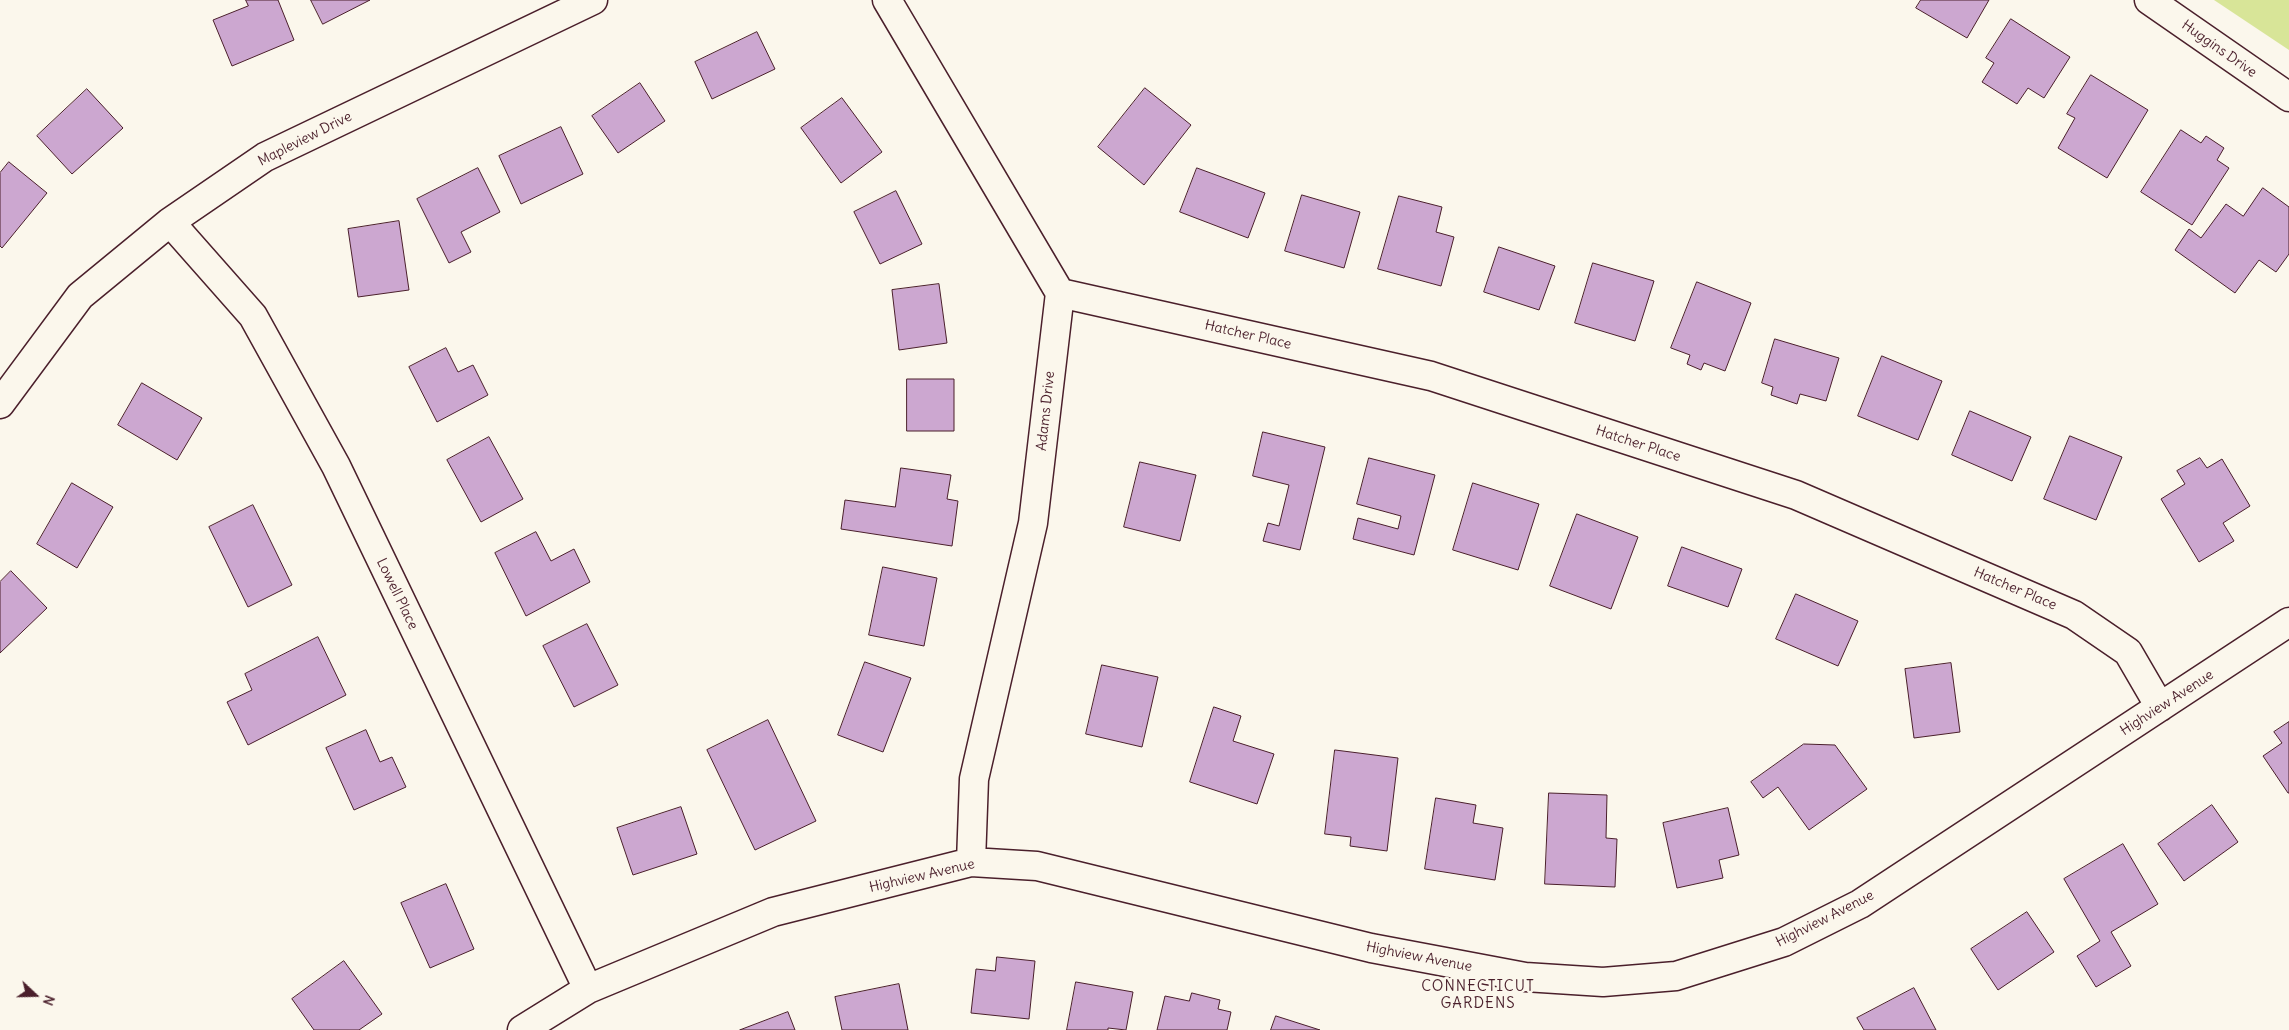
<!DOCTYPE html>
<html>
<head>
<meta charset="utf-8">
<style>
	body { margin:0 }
	#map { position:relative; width:2289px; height:1030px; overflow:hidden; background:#fbf7ec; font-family:Delius,sans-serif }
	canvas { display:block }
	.north { position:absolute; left:10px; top:970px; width:50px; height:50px; -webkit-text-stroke:4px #fbf7ec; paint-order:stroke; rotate:111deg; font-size:14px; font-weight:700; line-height:20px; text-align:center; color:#4a1f2b }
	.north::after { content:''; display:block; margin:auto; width:18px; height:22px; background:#4a1f2b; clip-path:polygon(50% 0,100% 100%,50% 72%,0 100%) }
</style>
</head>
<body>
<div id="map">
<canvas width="2289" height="1030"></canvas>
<div class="north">N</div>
</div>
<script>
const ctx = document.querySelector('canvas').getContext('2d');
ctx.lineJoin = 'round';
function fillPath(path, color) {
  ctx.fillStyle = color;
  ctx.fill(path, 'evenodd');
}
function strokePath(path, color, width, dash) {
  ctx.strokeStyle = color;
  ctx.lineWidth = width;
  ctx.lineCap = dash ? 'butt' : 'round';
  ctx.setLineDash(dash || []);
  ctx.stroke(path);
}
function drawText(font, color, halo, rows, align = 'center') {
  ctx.font = font + ' Delius,sans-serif';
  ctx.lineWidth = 5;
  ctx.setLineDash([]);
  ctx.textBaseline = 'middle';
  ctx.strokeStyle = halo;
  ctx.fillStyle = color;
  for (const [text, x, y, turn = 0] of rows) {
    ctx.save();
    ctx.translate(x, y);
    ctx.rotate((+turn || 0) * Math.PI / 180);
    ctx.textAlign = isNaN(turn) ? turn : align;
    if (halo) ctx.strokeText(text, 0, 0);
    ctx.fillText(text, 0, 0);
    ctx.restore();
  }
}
const green = new Path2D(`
	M2214,0H2289V50Z`);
const building = new Path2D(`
	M246,0H278L294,40L232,66L213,20L248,6Z
	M311,0H370L323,24Z
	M1921,0H1989L1967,38L1916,8Z
	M2011,19L2070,57L2044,98L2028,88L2017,104L1982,82L1994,63L1986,58Z
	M757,32L775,69L712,99L695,62Z
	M2091,75L2148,110L2107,178L2058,148L2075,118L2067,114Z
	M640,83L665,121L618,153L592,116Z
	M1145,88L1191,125L1144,185L1098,147Z
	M87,89L123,128L72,174L37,136Z
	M842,98L882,152L841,183L801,128Z
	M561,127L583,174L521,204L499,156Z
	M2181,130L2201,143L2206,136L2224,148L2217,160L2229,168L2192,225L2141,192Z
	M9,162L47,193L2,248L0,246V173Z
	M478,168L500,212L461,232L471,252L449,263L417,199Z
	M1197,168L1265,193L1248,238L1180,212Z
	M2263,188L2289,207V254L2276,272L2259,260L2235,293L2175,250L2189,229L2201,238L2226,204L2243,216Z
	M896,191L922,244L880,264L854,212Z
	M1302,195L1360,212L1344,268L1285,251Z
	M1399,196L1442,207L1436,232L1454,237L1441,286L1378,269Z
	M399,221L409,290L358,297L348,229Z
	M1499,247L1555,266L1539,310L1484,292Z
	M1593,263L1654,281L1635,341L1575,323Z
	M1697,282L1751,303L1725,371L1704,363L1701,370L1687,364L1690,355L1671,348Z
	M939,284L947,343L899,350L892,290Z
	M1775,339L1839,358L1826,401L1800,394L1797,404L1771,395L1773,387L1762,383Z
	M446,348L458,372L473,365L488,395L437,422L409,367Z
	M1882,356L1942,381L1918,440L1858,416Z
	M907,379H954V431H907Z
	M142,383L202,418L177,460L118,425Z
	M1970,411L2031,437L2012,481L1952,455Z
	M1263,432L1325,447L1300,550L1263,541L1268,523L1279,526L1289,485L1253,476Z
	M2070,436L2122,457L2096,520L2044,499Z
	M489,437L523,499L481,522L447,460Z
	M1369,458L1435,475L1414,555L1353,539L1358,518L1398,529L1401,516L1357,504Z
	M2200,458L2207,468L2222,459L2250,506L2223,523L2234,541L2199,562L2161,499L2185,484L2177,471Z
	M1140,462L1196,475L1180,541L1124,527Z
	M901,468L951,475L947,499L958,501L952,546L841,529L845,500L895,507Z
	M72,483L113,507L77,568L37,544Z
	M1473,483L1539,504L1518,570L1453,550Z
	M253,505L292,585L248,607L209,527Z
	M1577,514L1638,537L1611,609L1550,586Z
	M536,532L551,561L574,549L590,582L526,616L495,553Z
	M1682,547L1742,569L1728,607L1668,586Z
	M883,567L937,578L924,646L869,635Z
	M11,571L47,608L0,653V582Z
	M1796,594L1858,621L1838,666L1776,639Z
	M587,624L618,685L574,707L543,646Z
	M318,637L346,695L248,745L227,702L252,690L245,674Z
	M865,662L911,678L883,752L838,735Z
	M1951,663L1960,732L1914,738L1905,669Z
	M1102,665L1158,677L1142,747L1086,734Z
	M1214,707L1241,716L1233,741L1274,754L1257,804L1190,782Z
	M768,720L816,821L755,850L707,750Z
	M2289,722V793H2288L2263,756L2282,743L2274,732Z
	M366,730L380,762L392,757L406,787L354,810L326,748Z
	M1804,744L1835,745L1867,789L1809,830L1778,787L1763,798L1751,782Z
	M1335,750L1398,758L1387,851L1350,846L1351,837L1325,834Z
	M1549,793L1607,795L1606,838L1617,839L1615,887L1545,884Z
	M1436,798L1476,805L1473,823L1503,828L1495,880L1425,869Z
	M2212,805L2238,842L2184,881L2158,844Z
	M681,807L697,854L633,875L617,828Z
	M1728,808L1739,855L1719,860L1723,878L1677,888L1663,823Z
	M2123,844L2158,904L2111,932L2131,966L2096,987L2077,956L2100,941L2064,879Z
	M446,884L474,949L430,968L401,903Z
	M2027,912L2054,952L1998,990L1971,949Z
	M997,957L1035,961L1029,1019L971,1013L976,969L995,971Z
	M344,961L382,1014L359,1030H314L292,999Z
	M1076,982L1133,992L1126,1030L1108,1028V1030H1067Z
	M899,984L908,1030H842L835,997Z
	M1914,988L1936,1030H1864L1857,1018Z
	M1192,993L1220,1000L1218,1009L1231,1012L1227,1030H1157L1165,996L1189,1001Z
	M788,1012L795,1030H740Z
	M1276,1016L1320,1030H1271Z`);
const minor = new Path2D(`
	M887,0L1060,293L1033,523L974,779L971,862
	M2149,0L2289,97
	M170,222L253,316L336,466L588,989
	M1060,293L1431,376L1796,495L2074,615L2128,652L2160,707
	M0,404L80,296L170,222L265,157L593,0
	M522,1030L588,989L773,912L971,862L1037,866L1371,948L1525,977L1603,982L1676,976L1784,942L1860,904L2289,622`);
const streetNames = [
	["Huggins Drive",2219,49,35],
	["Mapleview Drive",305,139,-27],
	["Hatcher Place",1248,335,13],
	["Adams Drive",1046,411,-84],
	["Hatcher Place",1638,444,18],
	["Hatcher Place",2015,589,23],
	["Lowell Place",397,594,64],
	["Highview Avenue",2167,703,-33],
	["Highview Avenue",922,876,-13],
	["Highview Avenue",1825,919,-27],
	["Highview Avenue",1419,957,11]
];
const neighbourhoodNames = [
	["CONNECTICUT",1478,987],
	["GARDENS",1478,1004]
];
fillPath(green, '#d8e598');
fillPath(building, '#cca7d0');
strokePath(building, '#4a1f2b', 1);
strokePath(minor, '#4a1f2b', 31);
strokePath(minor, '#fbf7ec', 28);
drawText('14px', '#4a1f2b', '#fbf7ec', streetNames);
ctx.letterSpacing = '1px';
drawText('15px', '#4a1f2b', '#fbf7ec', neighbourhoodNames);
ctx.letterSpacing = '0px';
</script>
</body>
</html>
